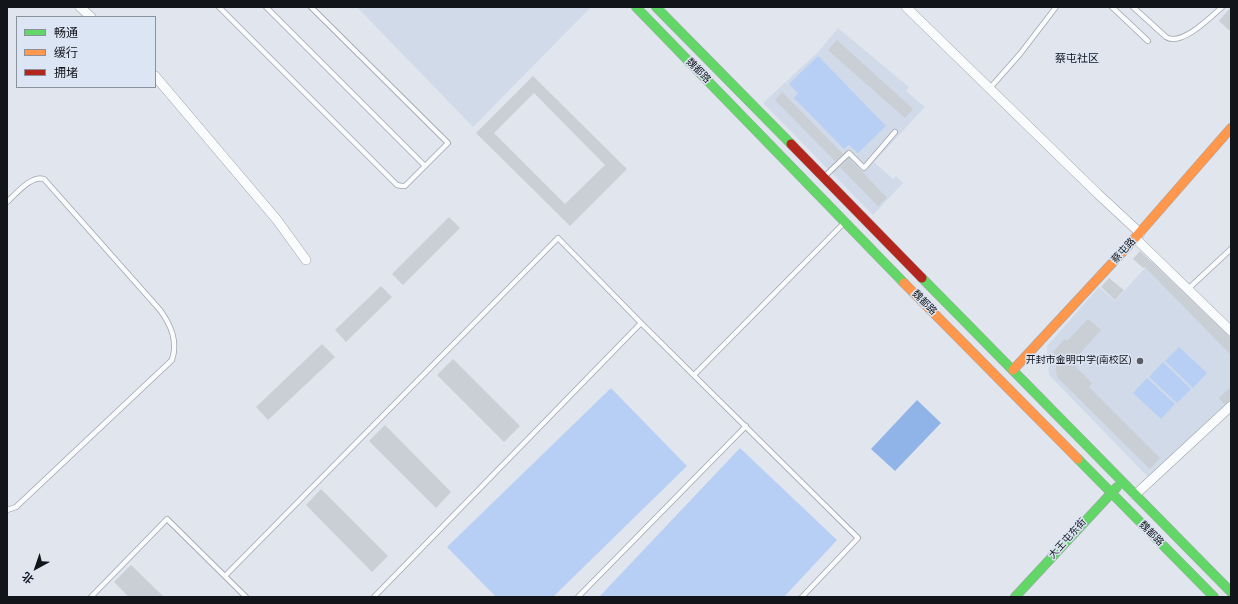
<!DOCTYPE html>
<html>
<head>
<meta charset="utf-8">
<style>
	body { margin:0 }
	#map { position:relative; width:1238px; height:604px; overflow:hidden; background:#e1e6ee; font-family:"Nunito Sans","Noto Sans SC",sans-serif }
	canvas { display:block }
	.frame { position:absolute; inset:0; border:8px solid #12151a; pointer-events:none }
	.legend { position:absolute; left:16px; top:16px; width:140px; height:72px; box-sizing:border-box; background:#dce5f3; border:1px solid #8b929c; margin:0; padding:5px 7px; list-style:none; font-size:12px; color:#12151a }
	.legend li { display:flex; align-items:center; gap:8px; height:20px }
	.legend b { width:20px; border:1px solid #8b929c }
	.north { position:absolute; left:16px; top:548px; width:40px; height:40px; -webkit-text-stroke:3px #dce5f3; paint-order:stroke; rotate:220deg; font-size:11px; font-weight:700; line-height:16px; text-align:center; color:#12151a }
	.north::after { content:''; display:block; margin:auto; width:14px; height:18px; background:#12151a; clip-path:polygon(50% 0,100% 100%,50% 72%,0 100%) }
</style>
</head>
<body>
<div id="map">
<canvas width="1238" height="604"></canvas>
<div class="frame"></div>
<ul class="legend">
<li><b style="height:5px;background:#63d668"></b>畅通</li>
<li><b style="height:5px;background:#ff974d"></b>缓行</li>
<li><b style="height:5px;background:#b3261e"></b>拥堵</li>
</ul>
<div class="north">北</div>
</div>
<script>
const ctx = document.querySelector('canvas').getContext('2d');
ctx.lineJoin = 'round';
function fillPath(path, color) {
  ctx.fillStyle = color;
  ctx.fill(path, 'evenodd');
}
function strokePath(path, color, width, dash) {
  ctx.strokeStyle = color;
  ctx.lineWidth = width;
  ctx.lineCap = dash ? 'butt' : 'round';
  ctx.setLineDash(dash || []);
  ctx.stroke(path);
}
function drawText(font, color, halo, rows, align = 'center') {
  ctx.font = font + ' "Nunito Sans","Noto Sans SC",sans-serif';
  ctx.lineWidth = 3;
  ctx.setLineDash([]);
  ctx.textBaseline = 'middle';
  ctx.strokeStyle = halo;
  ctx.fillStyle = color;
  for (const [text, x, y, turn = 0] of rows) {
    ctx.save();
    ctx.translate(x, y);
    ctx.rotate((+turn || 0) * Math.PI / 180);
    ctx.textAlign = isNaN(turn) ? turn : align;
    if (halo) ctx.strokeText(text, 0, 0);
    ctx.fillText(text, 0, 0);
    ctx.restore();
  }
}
const built = new Path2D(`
	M357,7H591L473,127Z
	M838,28L909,87L906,91L925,107L874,162L893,179L896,176L903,183L873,215L763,103L819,51Z
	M1154,258L1231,336V402L1149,478L1049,375L1047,346L1099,287L1115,301Z`);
const green = new Path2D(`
	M818,56L886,126L858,153L849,145L844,149L794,98L798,93L789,84Z
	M1179,347L1207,373L1193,388L1165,361Z
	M1163,362L1191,389L1177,403L1149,377Z
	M1147,378L1175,404L1161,419L1133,393Z
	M611,388L687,466L553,597H496L447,547Z
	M740,448L837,540L784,597H599Z`);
const water = new Path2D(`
	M917,400L941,423L895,471L871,449Z`);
const building = new Path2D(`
	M1231,7V32L1219,21Z
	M837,40L913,109L905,118L828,50Z
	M533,76L627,169L570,226L476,133ZM534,93L605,165L565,204L494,133Z
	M782,92L843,154L835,161L775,100Z
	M849,158L887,198L878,206L840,167Z
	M449,217L460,228L403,285L392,274Z
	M1140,251L1231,338V355L1145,267L1143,268L1133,259Z
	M1109,278L1124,290L1115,300L1101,287Z
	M381,286L392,297L346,342L335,330Z
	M1088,319L1101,330L1075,359L1076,367L1092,383L1089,387L1160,458L1150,469L1057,377L1054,351L1065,339L1067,341Z
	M322,344L335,357L268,420L256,407Z
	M453,359L520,426L504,442L437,375Z
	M1231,387V400L1224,404L1219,398Z
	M385,425L451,492L436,508L369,441Z
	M321,489L388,556L372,572L306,505Z
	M131,565L164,597H129L114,582Z`);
const lane = new Path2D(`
	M219,7L397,185L402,186H405L448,143L311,7
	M266,7L425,166
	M1112,7L1148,41
	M1133,7L1166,37C1181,47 1211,17 1222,7
	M990,88L1020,54L1056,7
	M825,176L849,153L864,168L895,132
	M7,202C16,194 31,175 44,179L160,310C171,325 178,341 172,360L16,507L7,510
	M1188,289L1231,249
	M694,375L843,224
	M225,576L558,238L641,323L858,538L802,597
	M91,597L167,519L246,597
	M374,597L641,323
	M578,597L746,426`);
const street = new Path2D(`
	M80,7L91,17
	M906,7L1098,194L1140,233
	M155,76L277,220L306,260
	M1135,238L1231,331
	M1135,495L1231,406`);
const fast = new Path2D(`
	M636,7L904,283
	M656,7L791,144
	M922,278L1231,592
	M1078,459L1214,597
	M1015,597L1117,487`);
const slow = new Path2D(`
	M904,283L1078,459
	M1013,370L1128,246L1231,128`);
const jam = new Path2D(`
	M791,144L922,278`);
const markers = [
	[1140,361,4,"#5a5e64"]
];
const streetNames = [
	["魏都路",698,71,46],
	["蔡屯路",1124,251,-48],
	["魏都路",924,303,45],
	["魏都路",1151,534,45],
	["大王屯东街",1068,539,-48]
];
const poiNames = [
	["开封市金明中学(南校区)",1132,361]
];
const neighbourhoodNames = [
	["蔡屯社区",1077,59]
];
fillPath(built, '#d1dae9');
fillPath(green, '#b7cff5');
fillPath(water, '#90b3e8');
fillPath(building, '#caced5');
strokePath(lane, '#a0a4aa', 6);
strokePath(street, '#a0a4aa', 10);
strokePath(fast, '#a0a4aa', 10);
strokePath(slow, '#a0a4aa', 10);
strokePath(jam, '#a0a4aa', 10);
strokePath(lane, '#fafbfc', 4.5);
strokePath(street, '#fafbfc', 9);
strokePath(fast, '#63d668', 9);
strokePath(slow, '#ff974d', 9);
strokePath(jam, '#b3261e', 9);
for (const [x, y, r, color] of markers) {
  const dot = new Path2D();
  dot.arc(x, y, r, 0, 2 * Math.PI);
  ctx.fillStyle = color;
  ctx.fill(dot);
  strokePath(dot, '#dce5f3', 1.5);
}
drawText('10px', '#12151a', '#dce5f3', streetNames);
drawText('10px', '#12151a', '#dce5f3', poiNames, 'right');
drawText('11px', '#12151a', '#dce5f3', neighbourhoodNames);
</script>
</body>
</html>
